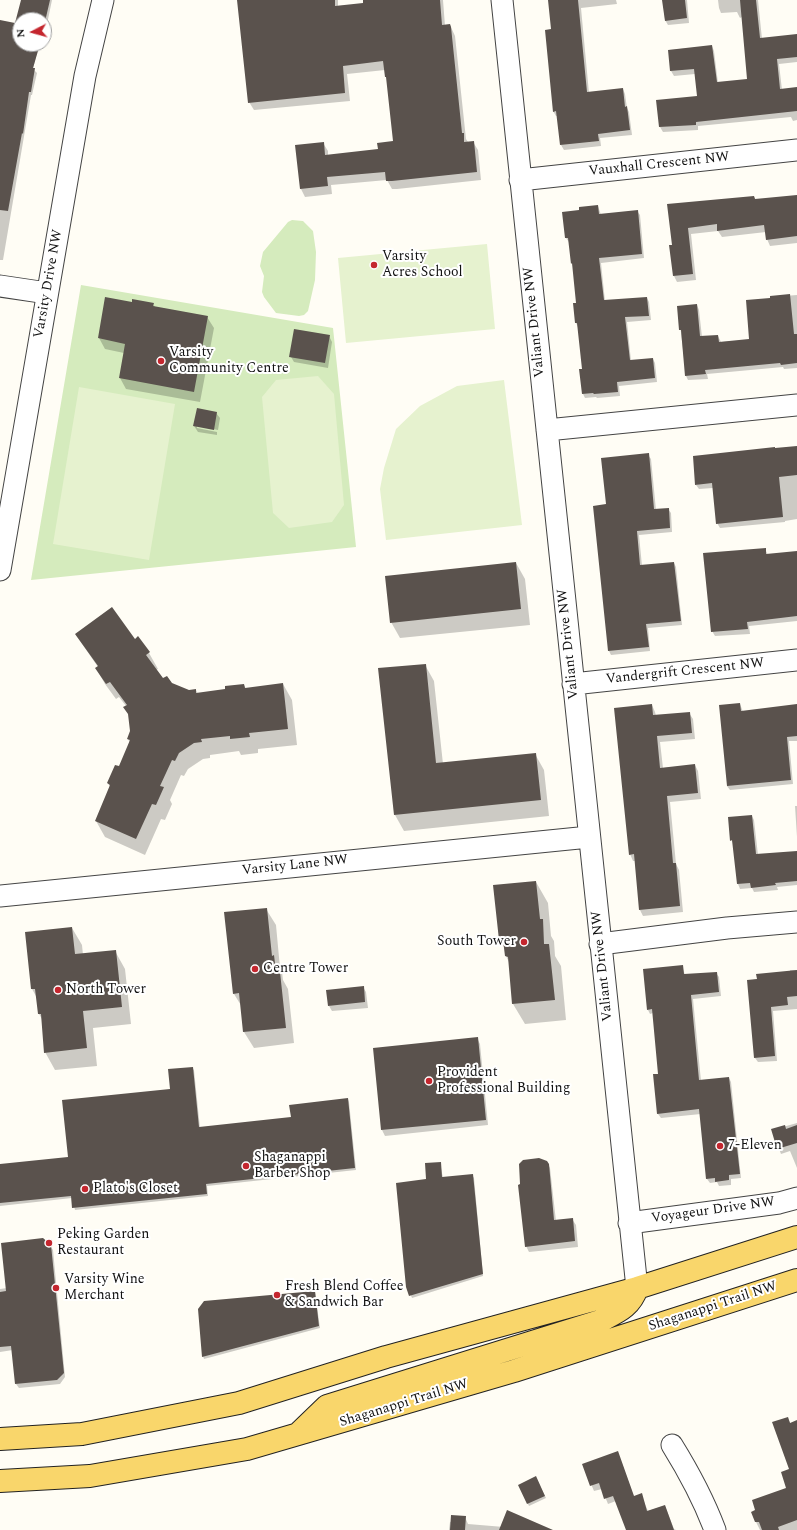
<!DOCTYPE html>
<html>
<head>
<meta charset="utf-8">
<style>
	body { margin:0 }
	#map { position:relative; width:797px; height:1530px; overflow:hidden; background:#fffdf5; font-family:Spectral,serif }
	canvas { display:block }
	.north { position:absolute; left:12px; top:12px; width:40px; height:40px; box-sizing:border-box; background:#fff; border:1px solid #a0a0a0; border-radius:50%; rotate:264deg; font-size:11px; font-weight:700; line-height:16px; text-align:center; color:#111 }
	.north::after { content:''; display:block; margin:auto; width:14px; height:18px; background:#c4262e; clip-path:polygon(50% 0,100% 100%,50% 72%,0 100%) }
</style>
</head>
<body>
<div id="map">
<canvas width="797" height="1530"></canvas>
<div class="north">N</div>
</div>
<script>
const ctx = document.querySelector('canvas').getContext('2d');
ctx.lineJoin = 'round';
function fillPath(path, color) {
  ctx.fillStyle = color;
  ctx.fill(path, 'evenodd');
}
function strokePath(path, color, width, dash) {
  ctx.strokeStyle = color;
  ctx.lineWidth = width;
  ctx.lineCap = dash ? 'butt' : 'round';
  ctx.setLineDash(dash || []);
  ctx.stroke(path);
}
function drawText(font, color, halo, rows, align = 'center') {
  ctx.font = font + ' Spectral,serif';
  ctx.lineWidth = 4;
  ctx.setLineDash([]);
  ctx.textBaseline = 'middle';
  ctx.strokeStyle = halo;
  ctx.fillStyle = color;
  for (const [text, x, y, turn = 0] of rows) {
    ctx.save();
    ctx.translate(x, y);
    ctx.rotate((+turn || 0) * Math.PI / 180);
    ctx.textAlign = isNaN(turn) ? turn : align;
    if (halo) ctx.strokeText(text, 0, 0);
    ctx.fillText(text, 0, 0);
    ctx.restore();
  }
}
const green = new Path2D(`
	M292,220L303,221L313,231L316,252L315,280L308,311L304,315L299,316L276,313L264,297L262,292L264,276L260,266L263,252L288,222Z
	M81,285L333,328L356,547L31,580Z`);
const pitch = new Path2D(`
	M487,244L495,329L346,343L338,258Z
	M318,376L334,394L344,505L332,522L289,528L273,513L262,397L276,380Z
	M504,380L522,525L386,540L380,489L384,468L396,429L420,406L457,386Z
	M79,387L175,404L149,560L53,544Z`);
const shadow = new Path2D(`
	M22,0H52L45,34L44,20H20V44H39L33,69L37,73L32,95H31L3,260H0V21L16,24Z
	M238,0H338V6L364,4V0H443L445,26L450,25L455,36L466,139L468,142H473L478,150L481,180L397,189H392L387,180L331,185L332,194L305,197L301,189L296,146L323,143L328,151V156L379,150L394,142L387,79L385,70L347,74L350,101L254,110L249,102Z
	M549,0H616L617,4L581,8L589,93L623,89L625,94L627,108L629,112L632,135L600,138L601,146L564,150L561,145L558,116H556L553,111L552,30Z
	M663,0H687L689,23L668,25L665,20Z
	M718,0H758L762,39L797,35V62L779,64L782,90L797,88V120L793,121L791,117L698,126V130L663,132L660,127L657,101L698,97L695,74L674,76L671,71L669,50L712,46L714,51L718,83L748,80L742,17L740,18L737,12L721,13L719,8Z
	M797,196V243L770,246L767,239L766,232L722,237L718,231L691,234L696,280L677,282L674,276L673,246L668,205L754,197L756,200Z
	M598,206L601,215L637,211L640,215L644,258L601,263L605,301L647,298L649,302L651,320L627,322L631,361L653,359L655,363L657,382L619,386L620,396L597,398L596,397L585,398L583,394V370L578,327L576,323L577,304L573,266L572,263L569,242L566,238L580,211Z
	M797,295V368L784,369L783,367L707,374L708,379L688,380L686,376L678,307L697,305L699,310L702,337L718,336L721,342L750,340L771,299V297Z
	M106,298L133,303L153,304L155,307L207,317L214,328L200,402L126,389L120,378L124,353L105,349L99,338Z
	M329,336L332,342L328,368L294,362L291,357Z
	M216,413L220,418L218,430L197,426V428L217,432V435L198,432L194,426Z
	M797,447V519L785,521V522L720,528L717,523L713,488L699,489L696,485Z
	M648,455L651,459L656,510L668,509L671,513L672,532L639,535L642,566L674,563L676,567L682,625L648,628L650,651L611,655L609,651L607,505Z
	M765,549L768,555L797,552V621L749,626L750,634L715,636L712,631Z
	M516,563L525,579L530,625L400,638L391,622Z
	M76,635L135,640L138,638L149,653L158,669L156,670L163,679L171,684L189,691L196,690L198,694L226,690L244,685L246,689L283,684L292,700L297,745L258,749V753L241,755L239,751L210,755V758L203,759L188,769L184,776L181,775L170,800L172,804L165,820L161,819L145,855L105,837L96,821L110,787L108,783L119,768L130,743L128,739L131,732L130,716L126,706L119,697L116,699L105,684L96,668L98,667Z
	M425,665L434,681L443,764L535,754L544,770L549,816L404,831L395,815L379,669Z
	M740,704L743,712L797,705V741H789L793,784L730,790L727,786Z
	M652,705L655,712L656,716L689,713L693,719L695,739L660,742L663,768L695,765L698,771L701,799L670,802L676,864L679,870L683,912L643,916L640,910L635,861H633L630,854Z
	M795,806H797V837Z
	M752,816L754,820L758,855L797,852V885L777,887L778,890L754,892L752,888L740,889L738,884L734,844L731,840Z
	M536,882L548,903L551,936L554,941L555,956L561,966L566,1020L525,1024L513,1004L509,962L506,956L505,949L500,940Z
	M266,909L276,925L280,968L282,972L283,980L288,989L294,1043L254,1048L244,1032L242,1007L234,994Z
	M72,928L82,945L83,955L115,951L125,969L131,1024L93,1028L97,1066L55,1070L45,1052L42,1019L39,1014L37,998L32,989Z
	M682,966L685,975L716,973L719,977L721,996L693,999L701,1081L729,1078L731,1082L741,1178L731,1179V1185L719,1186L717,1182L710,1183L707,1179L701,1114L661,1118L658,1114L659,1074L653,1013L650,1014L648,1010Z
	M790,970H797V1009L773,1011L777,1061L758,1062L755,1058L748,981L790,972Z
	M363,987L366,992L368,1008L332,1011L329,1006Z
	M477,1038L480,1044L488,1125L385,1136L382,1130L374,1049Z
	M192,1068L194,1070L200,1128L292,1118L348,1099L349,1102L356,1170L207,1186L208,1196L75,1210L72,1198L0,1206V1165L69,1158L171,1090Z
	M797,1123V1168L790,1151L781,1154L772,1130Z
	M547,1162L550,1168L556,1221L572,1219L576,1225L578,1247L529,1252L526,1246L521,1185Z
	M440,1163L443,1178L472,1175L474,1178L483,1276L412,1298L407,1286L427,1180Z
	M50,1246L53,1250L65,1377L60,1384L19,1388L16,1384L13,1350L0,1352V1289L7,1288Z
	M315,1292L320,1328L204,1359L203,1356Z
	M787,1418L791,1424L797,1421V1530H760L756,1522L787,1488L790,1470Z
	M618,1453L634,1497L641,1495L648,1511L665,1506L674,1529L676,1530H627L616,1501L608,1504L602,1489L594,1491L583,1465Z
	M537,1480L546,1498L529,1506L519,1485Z
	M465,1517L468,1524L540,1530H449L450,1522Z`);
const building = new Path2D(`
	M21,0H50L44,26V20H20V44H40L33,68H35L31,92H29L23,134L22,133L8,211L0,210V20L15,23Z
	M237,0H335V6L363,3V0H440L442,25L450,24L451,27L462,133H464V142L474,141L477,172L392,181H386L385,172L327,177L328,186L300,189L295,145L324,142L325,155L378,149L377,143L393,141L386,77H385L383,61L343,66L345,93L248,103Z
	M548,0H578L587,92L623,88L625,107L627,106L630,130L598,134L599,141L560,145L556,111L553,112L545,30L551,29Z
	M662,0H685L687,18L665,21Z
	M740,0H756L760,38L797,34V57L777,59L780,89L797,87V111L696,122V125L659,127L656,100L697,96L694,69L670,71L668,50L712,45L717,82L747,79Z
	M797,195V236L766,240L764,225L717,231V224L688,228L693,274L673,276L669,245H672L667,204L754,196L755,199Z
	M598,205L599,214L638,210L642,254L599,258L604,300L647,297L649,316L625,317L630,360L653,358L655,378L617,382L618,392L594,394L593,393L582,394L579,369H582L577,323H575L573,303H576L572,263L571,264L568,238H565L562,212L579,210V207Z
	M790,294L794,334H797V363L781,365L780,363L705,370L706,374L685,376L681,330H679L677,306L697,304L700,336L718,335L719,342L749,339L746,300L770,298V296Z
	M105,297L132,302V299L154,303L153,306L208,316L194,392L119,378L125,344L98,338Z
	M294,329L330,335L325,363L289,357Z
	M197,408L217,412L214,430L193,426Z
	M797,446V475L779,477L783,517L716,524L712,483L695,485L693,456L775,447V448Z
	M649,453L654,509L669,508L670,528L637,531L640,565L674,562L681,621L646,624L649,647L608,651L593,506L606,504L601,458Z
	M766,548V554L797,551V616L747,622L748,629L711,632L703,553Z
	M516,562L521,609L390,623L385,576Z
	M112,607L135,639L138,636L150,652L146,655L163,678L167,676L172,683L189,690L196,689V693L225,689V686L244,684L245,688L283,683L288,729L249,733L250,737L230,739V736L201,739L202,742L194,743L179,753L175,761L172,760L160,786L164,787L156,805L152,804L136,839L95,821L110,785L107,783L115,765L119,766L130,740L127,739L130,731L128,714L123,707L127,705L110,682L106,684L95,668L98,666L75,634Z
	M426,664L436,763L536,753L541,800L394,815L378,668Z
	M740,703L741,711L797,704V736L787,737L791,780L727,786L719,705Z
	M652,704L653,715L690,712L692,733L657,736L660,768L695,764L698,793L667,796L673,863H676L680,906L639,910L634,854L629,855L614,708Z
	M752,815L756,854L797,851V881L775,883L776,885L751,888L750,883L737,884L732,840L730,841L728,817Z
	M536,881L540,919H543L544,944H549L555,1000L512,1004L508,957L505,956L503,940H499L493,885Z
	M267,908L272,956L274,955L276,972H280L286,1028L243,1032L239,993L233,994L224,912Z
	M72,927L75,954L116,950L122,1007L83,1011L87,1048L44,1053L41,1014H38L35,989H31L25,932Z
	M683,965L684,974L717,972L719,992L691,995L699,1080L729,1077L740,1174L729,1175V1180L715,1182V1178L706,1179L699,1109L657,1114L653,1074H658L652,1009L647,1010L643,969Z
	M797,970V996L787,997L788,1005L771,1007L775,1056L754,1058L747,980L757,979L756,974Z
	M364,986L365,1002L328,1006L326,990Z
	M478,1037L486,1120L381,1130L373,1048Z
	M193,1067L199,1127L291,1117L289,1105L348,1098L355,1168L206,1184L207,1194L72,1208L71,1196L0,1203V1164L68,1157L62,1100L170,1089L168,1069Z
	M785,1125L786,1129L797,1125V1143L777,1149L771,1129Z
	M539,1158L547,1161L549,1164L554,1220L573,1218L575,1241L525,1247L518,1185L520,1184L519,1164L523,1160Z
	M441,1162L442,1177L473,1174L483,1274L409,1296L406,1287L396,1183L426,1179L425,1163Z
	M43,1238L51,1245L64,1373L57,1380L15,1384L11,1346L0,1347V1292L6,1291L1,1243Z
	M315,1291L319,1326L202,1357L198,1309L204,1301Z
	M788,1417L790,1423L797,1420V1520L778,1527L779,1530H762L759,1522H755L751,1512L755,1510L752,1500L786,1488L781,1472L789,1469L772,1422Z
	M618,1451L634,1496L642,1493L647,1511L665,1505L674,1530H626L613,1496L604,1499L599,1483L590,1486L582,1464Z
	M536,1476L545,1496L527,1504L518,1485Z
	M507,1510L553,1530H499Z
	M451,1515L466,1516L465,1530H450Z`);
const street = new Path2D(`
	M502,0L637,1288
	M520,180L797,150
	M0,286L47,293
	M547,430L797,405
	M0,570L85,76L103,0
	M573,684L797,660
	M0,896L589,837
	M600,944L727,928L797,922
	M629,1223L779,1203L797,1198
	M672,1445C690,1474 703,1498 715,1530`);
const primary = new Path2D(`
	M299,1433L327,1406L600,1321C617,1312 630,1308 637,1288
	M0,1439L82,1434L239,1403L386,1357L637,1288L797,1237
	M0,1481L90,1476L247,1449L514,1371L797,1280`);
const markers = [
	[374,265,4,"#c4262e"],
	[161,361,4,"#c4262e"],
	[524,942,4,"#c4262e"],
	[255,969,4,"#c4262e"],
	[58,990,4,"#c4262e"],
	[429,1081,4,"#c4262e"],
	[720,1146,4,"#c4262e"],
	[246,1166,4,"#c4262e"],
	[85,1189,4,"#c4262e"],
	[49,1243,4,"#c4262e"],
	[56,1288,4,"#c4262e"],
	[277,1295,4,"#c4262e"]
];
const streetNames = [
	["Vauxhall Crescent NW",659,165,-6],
	["Varsity Drive NW",49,284,-80],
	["Valiant Drive NW",535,322,-96],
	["Valiant Drive NW",569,644,-96],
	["Vandergrift Crescent NW",685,672,-6],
	["Varsity Lane NW",295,866,-6],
	["Valiant Drive NW",603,966,-96],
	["Voyageur Drive NW",713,1211,-8],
	["Shaganappi Trail NW",713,1307,-18],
	["Shaganappi Trail NW",404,1404,-17]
];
const poiNames = [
	["Varsity",382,257],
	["Acres School",382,273],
	["Varsity",169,353],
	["Community Centre",169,369],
	["South Tower",516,942,"right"],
	["Centre Tower",263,969],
	["North Tower",66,990],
	["Provident",437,1073],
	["Professional Building",437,1089],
	["7-Eleven",728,1146],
	["Shaganappi",254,1158],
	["Barber Shop",254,1174],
	["Plato's Closet",93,1189],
	["Peking Garden",57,1235],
	["Restaurant",57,1251],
	["Varsity Wine",64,1280],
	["Merchant",64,1296],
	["Fresh Blend Coffee",285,1287],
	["& Sandwich Bar",285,1303]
];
fillPath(green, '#d5ebbd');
fillPath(pitch, '#e6f2cf');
fillPath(shadow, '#0003');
fillPath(building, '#5a524d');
strokePath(street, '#444', 23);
strokePath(primary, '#222', 24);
strokePath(street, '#fff', 21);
strokePath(primary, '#f9d66b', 22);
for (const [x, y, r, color] of markers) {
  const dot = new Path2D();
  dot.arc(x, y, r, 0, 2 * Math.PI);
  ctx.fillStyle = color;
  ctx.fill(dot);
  strokePath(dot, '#fff', 1.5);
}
drawText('14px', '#111', '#fff', streetNames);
drawText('14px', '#111', '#fff', poiNames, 'left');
</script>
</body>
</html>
